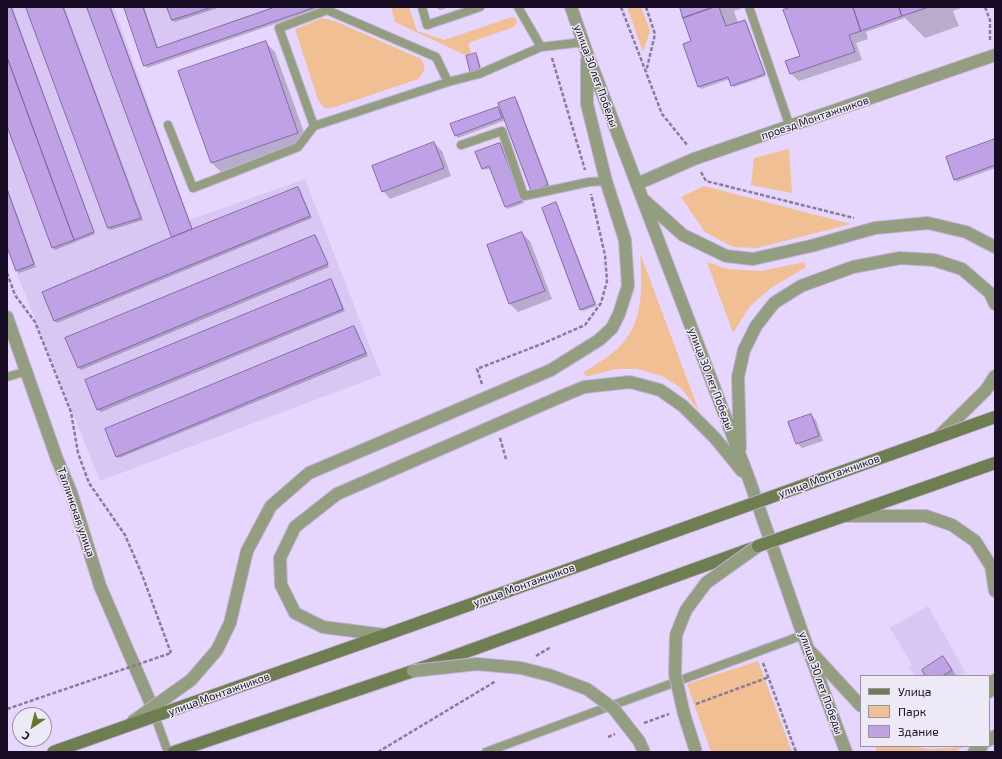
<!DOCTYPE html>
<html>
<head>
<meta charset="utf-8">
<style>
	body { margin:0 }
	#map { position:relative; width:1002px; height:759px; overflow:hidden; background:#e6d6fe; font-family:"Exo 2",sans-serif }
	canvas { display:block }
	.frame { position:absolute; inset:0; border:8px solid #180d25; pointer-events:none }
	.legend { position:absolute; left:860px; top:675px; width:130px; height:72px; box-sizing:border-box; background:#eee9f6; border:1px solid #9891a2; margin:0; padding:5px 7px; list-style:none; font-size:12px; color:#180d25 }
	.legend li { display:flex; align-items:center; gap:8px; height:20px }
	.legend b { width:20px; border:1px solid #9891a2 }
	.north { position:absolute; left:12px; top:707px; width:40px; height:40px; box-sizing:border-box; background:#eee9f6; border:1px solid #9891a2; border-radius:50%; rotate:215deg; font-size:11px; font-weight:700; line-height:16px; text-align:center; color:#180d25 }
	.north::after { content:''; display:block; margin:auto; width:14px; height:18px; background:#637829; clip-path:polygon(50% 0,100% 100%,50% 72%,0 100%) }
</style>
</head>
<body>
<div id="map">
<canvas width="1002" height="759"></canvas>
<div class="frame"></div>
<ul class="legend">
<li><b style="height:5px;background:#6f7e51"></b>Улица</li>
<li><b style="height:11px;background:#f0bf93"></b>Парк</li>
<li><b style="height:11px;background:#bea2e5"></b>Здание</li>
</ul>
<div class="north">С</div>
</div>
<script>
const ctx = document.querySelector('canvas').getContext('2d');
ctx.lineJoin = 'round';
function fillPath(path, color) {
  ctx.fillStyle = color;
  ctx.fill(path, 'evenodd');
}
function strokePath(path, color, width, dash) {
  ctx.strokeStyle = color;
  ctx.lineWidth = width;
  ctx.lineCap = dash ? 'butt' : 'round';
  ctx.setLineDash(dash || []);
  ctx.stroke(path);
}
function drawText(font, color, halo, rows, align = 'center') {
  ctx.font = font + ' "Exo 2",sans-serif';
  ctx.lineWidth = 3;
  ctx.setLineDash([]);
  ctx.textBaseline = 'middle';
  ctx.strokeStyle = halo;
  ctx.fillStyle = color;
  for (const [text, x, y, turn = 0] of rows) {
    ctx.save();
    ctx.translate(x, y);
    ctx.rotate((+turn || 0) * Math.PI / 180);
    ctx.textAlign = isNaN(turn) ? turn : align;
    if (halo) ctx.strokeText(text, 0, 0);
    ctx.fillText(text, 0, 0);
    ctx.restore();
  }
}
const built = new Path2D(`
	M7,7H114L189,220L305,179L381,375L100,481L7,249Z
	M124,7H316L144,66Z
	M928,606L966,673L960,676H915L909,666L912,665L890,628Z`);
const green = new Path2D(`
	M391,7H409L417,31L444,40L512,17L515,18L517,23L514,27L468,43L471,53L465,55L395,22Z
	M627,7H641L650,31L643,52Z
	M322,18L335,21L421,59C427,68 425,71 418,79L332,108H324L318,100L295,29Z
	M789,149L792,193L751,185L754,158Z
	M704,186L851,224L757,248L733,247L705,232L681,197Z
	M640,253L699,411L681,388L662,376L638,369H615L586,377L584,372C595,365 607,358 617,349C645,324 642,286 640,253Z
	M707,262L728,269L761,271L804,262L806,267L771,288L750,306L733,333Z
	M758,661L792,752H711L687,684Z
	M875,746H909L929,749L963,747L955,752H877Z`);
const shadow = new Path2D(`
	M7,7H12L95,234L55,250L52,247L7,123Z
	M27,7H64L143,220L111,230L108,228Z
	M88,7H111L193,230L298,188L300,190L312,218L57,323L55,321L43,293L173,238Z
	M125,7H144L158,48L278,7H324L147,68L145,65Z
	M168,7H221L175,22L172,20Z
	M436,7H450L440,10Z
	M681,7H747L734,11L738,23L745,21L747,23L766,76L734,87L730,79L701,89L699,87L693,42Z
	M794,7H964L953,11L959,26L925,38L905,18L866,32L868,39L856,43L862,60L799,81L791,74L801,56Z
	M265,42L275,52L308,143L222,173L212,163L179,72Z
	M476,54L478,57L482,71L473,74L471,71Z
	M514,98L517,100L550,187L535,193L506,120L458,138L456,136L452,125L498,108L503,113Z
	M995,140V168L957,182L955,179Z
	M434,143L442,151L451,176L390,199L383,191Z
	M500,144L502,146L524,203L508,209L506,207L491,168L485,170L483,168Z
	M7,187L36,267L19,273L17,270L7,244Z
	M556,203L558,206L597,306L583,311L581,309Z
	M522,233L530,241L552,299L518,312L510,304L488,246Z
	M315,236L317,238L329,267L81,370L78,367Z
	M331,280L333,282L345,311L101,412L98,410L86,381Z
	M354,327L356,329L368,356L119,458L117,456Z
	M811,415L816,420L823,441L802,448L797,443Z
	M943,658L948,663L956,675L927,676Z`);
const building = new Path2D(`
	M7,7H11L94,232L74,240L7,57Z
	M26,7H63L141,218L108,228Z
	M87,7H110L192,229L172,237Z
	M124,7H143L157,48L275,7H316L144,66Z
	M167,7H212L172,20Z
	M680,7H714L683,18Z
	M714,7H719L726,26L745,20L765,74L731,86L728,77L698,87L683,44L691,41L683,18Z
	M791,7H853L861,31L849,35L855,52L790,74L785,61L800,56L783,10Z
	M853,7H899L902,16L861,31Z
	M899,7H929L902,16Z
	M266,41L298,133L211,163L178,71Z
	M476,53L480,69L470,72L466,56Z
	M7,57L74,240L52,248L7,126Z
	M515,97L548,185L531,191L498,103Z
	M498,107L502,118L455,136L450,124Z
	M995,139V165L954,180L946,157Z
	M434,142L444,168L382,192L372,166Z
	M500,143L522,201L505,207L489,166L482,169L475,152Z
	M298,187L310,216L54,321L42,292L172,237Z
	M7,189L34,264L16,271L7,247Z
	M556,202L595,304L580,310L542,208Z
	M522,232L545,291L509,304L487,245Z
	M315,235L328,264L78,368L65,338Z
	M331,279L343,309L97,410L85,380Z
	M354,326L366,353L116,457L105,429Z
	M811,414L819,436L796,444L788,422Z
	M943,656L952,670L942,676H925L922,670Z`);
const path = new Path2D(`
	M621,7L662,114L688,146
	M646,7L655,34L646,72
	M985,7L990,20V42
	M552,58L585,170
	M701,172L706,181L854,218
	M7,273L15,295L35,322L71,412L78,453L89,483L125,535L141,572L171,653
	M482,384L477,369L544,343L585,325L601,303L607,281L605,255L591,194
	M500,438L506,459
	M536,656L551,647
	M763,663L796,752
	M696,704L769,677
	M644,723L669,714
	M608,737L615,734
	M378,752L496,681`);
const service = new Path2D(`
	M422,7L427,25L480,7
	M518,7L541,47
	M749,7L790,127
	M448,82L436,57L327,10L279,28L314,126L448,82L479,74L541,47L584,42
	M168,125L193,188L298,147L314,126
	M461,145L502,131L524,196L589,182L606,181
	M7,377L27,371
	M153,711L168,752
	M486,752L803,635`);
const minor = new Path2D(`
	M637,184L694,159L995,55
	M7,317L57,459L71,492L100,586L151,704`);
const tertiary = new Path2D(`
	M571,7L587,53L749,479L803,635L846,752
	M645,201L683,235L726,256L753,259L811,246L875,228L928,223L966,232L995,247
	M551,370L599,340L612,328L619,314L628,286L625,240L606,181L587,104V60
	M560,397L584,387L630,382L660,390L683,406L715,438L742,471
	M939,436L986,390L995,376
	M740,448L738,377L744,350L756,326L774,303L801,286L853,267L900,258L934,260L962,269L990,293L995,304
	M848,516H926L952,525L975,541L991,566L995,591
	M811,652L861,706
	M989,692L992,688L995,680
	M989,740L995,736
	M974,752L982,746`);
const secondary = new Path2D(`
	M844,516L995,463
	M174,752L413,671L753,548`);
const pathBridge = new Path2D(`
	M7,709L171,653`);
const tertiaryBridge = new Path2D(`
	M385,635L323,627L295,613L281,585L280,558L295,527L337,494L560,397
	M413,671L477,664L521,668L552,676L587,689L614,709L639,741L644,752
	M132,722L191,680L217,650L230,623L247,551L271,506L309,473L551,370
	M696,752L684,714L675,674L676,635L686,610L706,583L758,546`);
const secondaryBridge = new Path2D(`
	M758,546L844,516
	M53,752L385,635L995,417`);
const streetNames = [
	["улица 30 лет Победы",596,76,70],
	["проезд Монтажников",815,118,-19],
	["улица 30 лет Победы",711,379,69],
	["улица Монтажников",829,476,-20],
	["Таллинская улица",76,512,71],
	["улица Монтажников",524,585,-20],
	["улица 30 лет Победы",821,683,70],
	["улица Монтажников",219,694,-20]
];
fillPath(built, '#d8c6f3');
fillPath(green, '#f0bf93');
fillPath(shadow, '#0003');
fillPath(building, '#bea2e5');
strokePath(building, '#836aa6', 1);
strokePath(service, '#c1b2d7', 10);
strokePath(minor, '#c1b2d7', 14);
strokePath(tertiary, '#c1b2d7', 14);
strokePath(secondary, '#c1b2d7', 14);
strokePath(path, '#887b9b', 2.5, [4, 2]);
strokePath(service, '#939d80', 8);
strokePath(minor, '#939d80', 12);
strokePath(tertiary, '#939d80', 12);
strokePath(secondary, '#6f7e51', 12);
strokePath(tertiaryBridge, '#c1b2d7', 14, []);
strokePath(secondaryBridge, '#c1b2d7', 14, []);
strokePath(pathBridge, '#887b9b', 2.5, [4, 2]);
strokePath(tertiaryBridge, '#939d80', 12);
strokePath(secondaryBridge, '#6f7e51', 12);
drawText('11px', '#180d25', '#eee9f6', streetNames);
</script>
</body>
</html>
